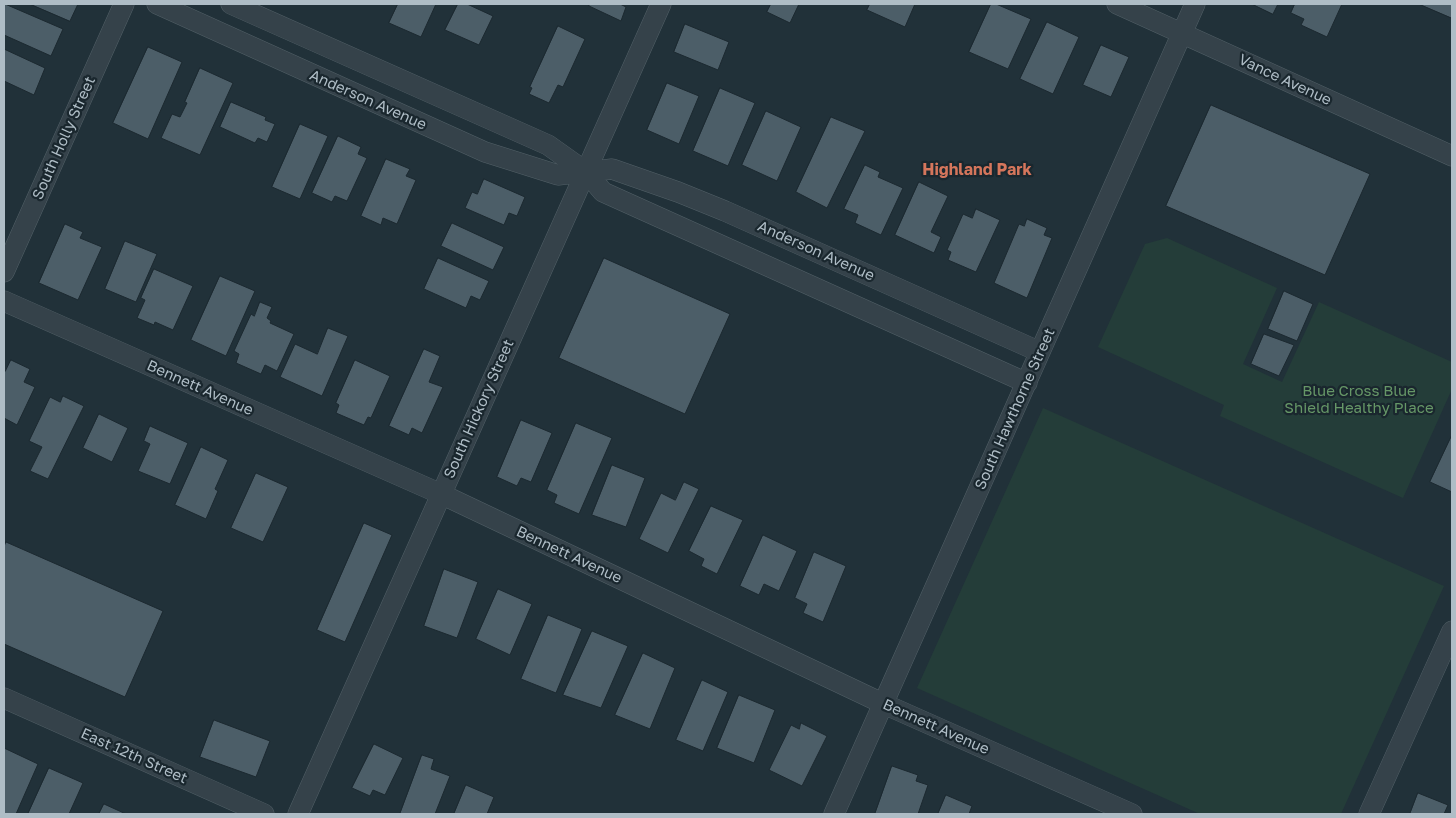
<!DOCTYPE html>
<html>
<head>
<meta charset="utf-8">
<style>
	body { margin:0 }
	#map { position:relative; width:1456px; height:818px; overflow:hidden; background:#213139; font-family:"Golos Text",sans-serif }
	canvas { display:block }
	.frame { position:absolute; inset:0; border:5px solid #afbdc6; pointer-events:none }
</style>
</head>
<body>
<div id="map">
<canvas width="1456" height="818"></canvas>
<div class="frame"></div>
</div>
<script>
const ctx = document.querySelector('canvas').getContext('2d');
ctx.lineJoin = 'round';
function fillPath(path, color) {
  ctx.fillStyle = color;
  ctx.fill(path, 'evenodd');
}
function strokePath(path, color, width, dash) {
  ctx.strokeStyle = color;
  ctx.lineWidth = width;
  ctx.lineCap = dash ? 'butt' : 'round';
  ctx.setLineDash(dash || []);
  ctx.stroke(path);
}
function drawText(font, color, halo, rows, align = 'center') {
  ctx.font = font + ' "Golos Text",sans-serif';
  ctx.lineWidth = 4.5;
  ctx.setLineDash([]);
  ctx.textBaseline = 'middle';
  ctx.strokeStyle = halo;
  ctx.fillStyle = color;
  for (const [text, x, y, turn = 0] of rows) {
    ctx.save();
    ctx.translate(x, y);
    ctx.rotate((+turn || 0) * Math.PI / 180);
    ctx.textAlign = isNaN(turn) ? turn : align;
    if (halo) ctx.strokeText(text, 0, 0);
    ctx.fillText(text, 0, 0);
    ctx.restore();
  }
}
const green = new Path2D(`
	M1167,238L1277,288L1243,364L1282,382L1319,302L1452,362V389L1403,498L1220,416L1224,405L1098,347L1145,244Z
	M1043,408L1444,586L1341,814H1200L917,688Z`);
const building = new Path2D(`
	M5,4L63,29L51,56L4,35Z
	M30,4H78L70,21Z
	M398,4H436L421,37L389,23Z
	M458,4H467L493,16L479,45L445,30Z
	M590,4H620L626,7L621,21L589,6Z
	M771,4H799L790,23L767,12Z
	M870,4H915L905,27L867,10Z
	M991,4H996L1031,19L1008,69L969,52Z
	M1252,4H1278L1273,14Z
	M1295,4H1342L1327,37L1301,25L1304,19L1291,13Z
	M1419,4H1452V18Z
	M1047,22L1079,37L1053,94L1020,79Z
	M685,24L729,42L718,70L674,52Z
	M558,26L585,39L563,87L558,85L549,103L529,94L532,88L530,87Z
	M1101,45L1129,57L1111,97L1083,85Z
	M148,47L182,62L148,139L113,123Z
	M4,49L45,68L34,95L4,81Z
	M200,68L233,83L200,155L161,138L172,114L180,117L187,103L185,102Z
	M667,83L699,96L679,144L647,130Z
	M720,88L755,103L728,166L693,151Z
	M231,102L266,117L265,120L275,124L267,142L258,138L255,143L220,127Z
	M1211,105L1370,174L1325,275L1166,206Z
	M766,111L801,127L777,181L742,165Z
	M831,117L865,131L827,208L796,192Z
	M300,124L328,136L300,199L272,187Z
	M338,136L361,147L358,154L367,158L347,201L335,196L332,202L312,193Z
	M386,159L410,169L406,176L416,180L397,224L383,218L381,225L361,216Z
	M865,165L880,172L878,177L903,188L881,235L855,223L858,215L844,209Z
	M484,179L525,197L517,216L509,213L504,225L465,208L472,192L477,194Z
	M919,182L948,196L931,232L941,237L934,253L895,235Z
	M976,209L1000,220L976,272L948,260L951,252L947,250L963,214L972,218Z
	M1027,219L1047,228L1044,235L1052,238L1027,298L994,283L1019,224L1024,226Z
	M452,223L504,247L493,270L441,246Z
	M65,224L83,232L80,238L102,247L78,300L39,283Z
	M125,241L157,254L136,302L105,289Z
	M438,258L489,281L480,300L471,296L466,308L424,289Z
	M604,258L730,314L685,414L559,358Z
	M154,269L193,286L173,330L155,322L154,325L137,318L145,300L141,298Z
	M220,276L255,291L226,356L191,340Z
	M1284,291L1313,304L1297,341L1268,329Z
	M260,302L272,307L267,318L271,321L270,323L294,334L277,371L265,365L261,374L236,363L239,354L234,351L251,314L254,316Z
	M328,328L348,336L322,396L280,377L295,344L317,354Z
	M1264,334L1294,345L1279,376L1251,364Z
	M424,349L440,356L429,382L443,387L422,433L412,428L409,435L389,426Z
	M11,360L30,369L24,382L35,387L17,425L4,418V370L5,371Z
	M355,360L390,376L371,418L368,417L364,425L336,413L339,405L336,403Z
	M63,396L84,406L48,479L30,471L42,447L29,441L50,397L60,402Z
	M99,414L128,428L112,462L83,448Z
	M521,420L552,433L531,482L521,478L517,486L497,477Z
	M576,423L612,438L579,514L554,503L557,495L547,490Z
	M150,426L188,443L170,484L138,471L150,444L144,441Z
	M1452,435V492L1430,482Z
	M201,447L228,460L215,489L218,491L206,519L175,505Z
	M612,465L645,478L626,527L592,515Z
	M256,473L288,487L263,542L231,528Z
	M684,482L699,489L668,553L639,539L661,493L675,500Z
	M711,506L743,520L717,574L701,566L704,559L689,551Z
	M364,523L392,535L345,642L317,630Z
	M763,535L797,551L779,591L764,584L759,595L740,586Z
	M6,542L163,611L125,697L4,644V547Z
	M814,552L846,566L823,622L803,613L807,604L795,598Z
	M444,569L478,582L457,638L424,626Z
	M498,589L532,604L510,655L476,639Z
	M548,615L582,629L556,693L521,679Z
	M592,631L628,646L601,708L563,695Z
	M643,653L675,668L650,729L615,715Z
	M702,680L728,692L703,751L676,740Z
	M739,695L775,710L754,763L717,748Z
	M214,720L270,741L256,777L200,757Z
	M801,723L827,736L802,786L769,770L791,725L799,729Z
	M374,744L403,758L385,795L373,790L370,796L352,788Z
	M4,748L38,764L16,814H4Z
	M422,755L434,759L431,769L450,776L435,814H400Z
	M892,766L918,775L916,781L928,785L918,814H875Z
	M49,768L83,783L69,814H28Z
	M466,785L494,797L487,814H454Z
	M1418,793L1448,805L1444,814H1410Z
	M946,795L972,806L969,814H938Z
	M104,804L126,814H99Z`);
const street = new Path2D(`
	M157,4L485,152L558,175L612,169L678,192L725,211L1040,352
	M231,4L548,145L586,172L603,192L1027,383
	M1117,4L1452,156
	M4,272L124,4
	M4,301L441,494L884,704L1132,814
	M4,698L264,814
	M298,814L661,4
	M834,814L1195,4
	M1369,814L1452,631`);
const streetNames = [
	["Vance Avenue",1285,80,25],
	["Anderson Avenue",368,100,24],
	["South Holly Street",64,138,-66],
	["Anderson Avenue",816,251,24],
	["Bennett Avenue",200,388,24],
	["South Hickory Street",479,409,-66],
	["South Hawthorne Street",1015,409,-66],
	["Bennett Avenue",569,555,25],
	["Bennett Avenue",936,727,24],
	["East 12th Street",134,756,24]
];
const parkNames = [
	["Blue Cross Blue",1359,391],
	["Shield Healthy Place",1359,408]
];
const neighbourhoodNames = [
	["Highland Park",977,170]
];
fillPath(green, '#243d39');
fillPath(building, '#4c5e68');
strokePath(building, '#1c2930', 1);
strokePath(street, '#526067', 21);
strokePath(street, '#35424a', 20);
drawText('15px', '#afbdc6', '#1a272e', streetNames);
drawText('15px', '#669767', '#1a272e', parkNames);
drawText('bold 16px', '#d5765c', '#1a272e', neighbourhoodNames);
</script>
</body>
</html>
